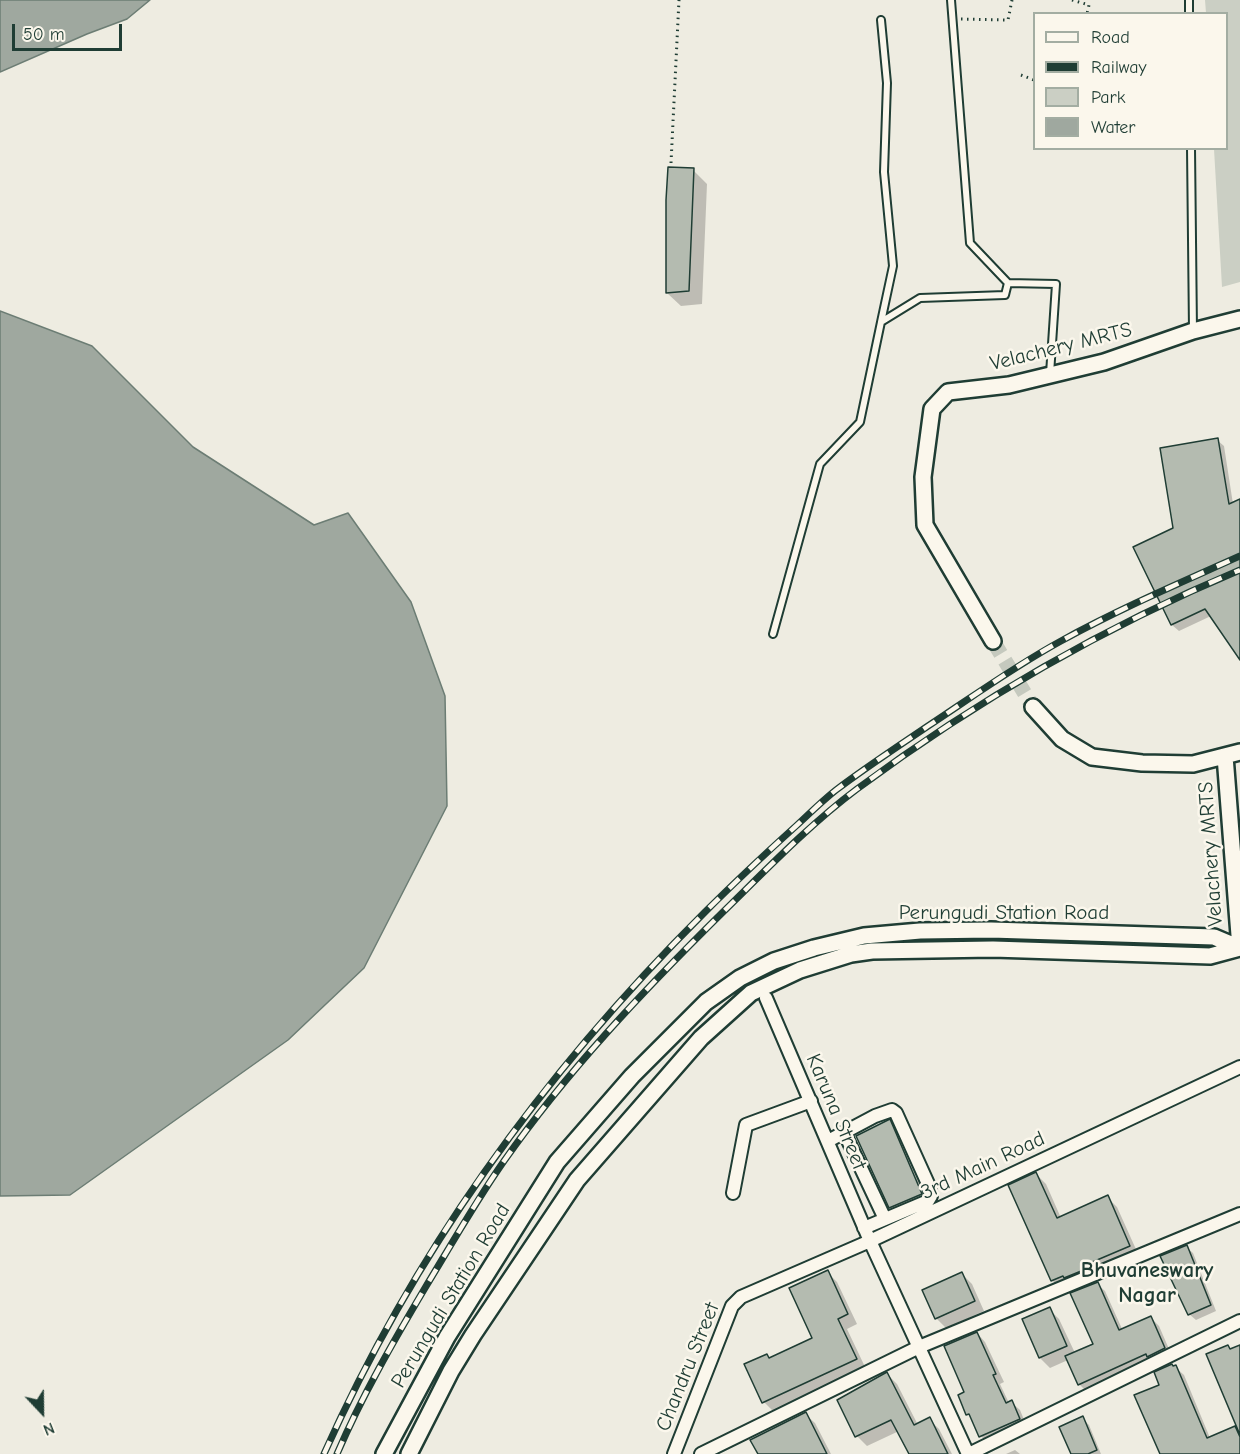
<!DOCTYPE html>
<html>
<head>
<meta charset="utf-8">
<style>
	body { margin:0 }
	#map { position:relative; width:1240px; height:1454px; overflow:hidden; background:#eeece1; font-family:"Comic Neue",sans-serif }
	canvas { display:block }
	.legend { position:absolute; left:1033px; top:12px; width:195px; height:138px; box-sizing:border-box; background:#fbf7ec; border:2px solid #a3ada2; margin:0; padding:8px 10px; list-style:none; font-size:18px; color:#1f3d34 }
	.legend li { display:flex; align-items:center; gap:12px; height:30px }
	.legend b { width:30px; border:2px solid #a3ada2 }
	.north { position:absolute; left:12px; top:1382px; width:60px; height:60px; -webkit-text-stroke:4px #fbf7ec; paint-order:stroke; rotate:158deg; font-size:16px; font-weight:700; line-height:24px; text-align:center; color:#1f3d34 }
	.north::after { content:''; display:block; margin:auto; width:21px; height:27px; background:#1f3d34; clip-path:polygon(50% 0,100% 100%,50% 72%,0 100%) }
	.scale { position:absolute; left:12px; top:24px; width:110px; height:27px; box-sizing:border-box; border:3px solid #1f3d34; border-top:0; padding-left:8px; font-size:18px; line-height:21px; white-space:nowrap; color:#1f3d34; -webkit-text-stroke:4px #fbf7ec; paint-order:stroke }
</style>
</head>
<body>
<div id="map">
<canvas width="1240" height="1454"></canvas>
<ul class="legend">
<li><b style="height:8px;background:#fbf7ec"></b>Road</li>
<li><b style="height:8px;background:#1f3d34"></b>Railway</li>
<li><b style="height:16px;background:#cbcfc4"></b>Park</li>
<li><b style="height:16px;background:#9fa89f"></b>Water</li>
</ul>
<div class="north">N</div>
<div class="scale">50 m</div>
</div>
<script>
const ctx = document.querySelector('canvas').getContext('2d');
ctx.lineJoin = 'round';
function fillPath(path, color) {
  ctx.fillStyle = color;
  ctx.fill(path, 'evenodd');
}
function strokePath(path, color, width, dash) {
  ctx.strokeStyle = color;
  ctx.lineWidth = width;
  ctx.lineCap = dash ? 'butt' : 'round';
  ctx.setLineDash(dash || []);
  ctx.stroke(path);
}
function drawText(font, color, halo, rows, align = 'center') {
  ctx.font = font + ' "Comic Neue",sans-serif';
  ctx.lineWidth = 5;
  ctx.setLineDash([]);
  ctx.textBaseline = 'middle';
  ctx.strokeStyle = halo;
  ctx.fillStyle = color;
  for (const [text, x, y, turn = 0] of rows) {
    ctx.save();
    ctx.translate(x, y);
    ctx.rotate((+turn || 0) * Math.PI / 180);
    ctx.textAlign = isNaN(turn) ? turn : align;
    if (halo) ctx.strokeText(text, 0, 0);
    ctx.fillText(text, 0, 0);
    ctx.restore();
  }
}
const green = new Path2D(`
	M1205,0H1240V282L1222,287L1214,149L1226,148V14L1206,13Z`);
const water = new Path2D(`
	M0,0H150L127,19L87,34L0,72Z
	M0,311L92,346L193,447L314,525L348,513L411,602L445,696L447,806L364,968L288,1040L70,1195L0,1196Z`);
const shadow = new Path2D(`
	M693,170L707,184L702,304L681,306L667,293Z
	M1217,440L1224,446L1233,504L1240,501V658L1211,616L1179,631L1172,625L1135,548L1175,529Z
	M890,1121L903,1135L935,1208L904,1221L890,1208L858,1136Z
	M1036,1174L1046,1184L1061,1218L1107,1197L1117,1207L1139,1256L1062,1290L1052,1280Z
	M1186,1247L1193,1253L1216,1311L1196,1320L1189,1314Z
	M827,1272L837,1282L857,1324L847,1329L866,1369L774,1412L764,1402L770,1359L814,1338Z
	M962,1274L972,1284L984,1311L946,1328L936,1318Z
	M1097,1284L1105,1291L1123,1331L1151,1318L1159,1326L1172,1356L1087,1392L1079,1384L1068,1360L1050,1368L1040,1358L1024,1320L1049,1309L1059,1319L1075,1353L1095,1345Z
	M977,1333L985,1342L1004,1382L1000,1384L1009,1403L1011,1402L1020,1410L1027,1427L989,1444L981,1436L973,1420L968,1414L966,1393Z
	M1228,1347L1232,1350L1240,1347V1454H1162L1161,1385L1175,1367L1184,1375L1210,1438L1238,1426Z
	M887,1374L897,1384L918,1425L929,1419L939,1429L952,1454H911L899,1431L867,1446L857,1436Z
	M805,1414L815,1423L831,1454H759Z
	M1082,1418L1089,1425L1101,1454H1073Z
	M1015,1450L1020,1454H1006Z`);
const building = new Path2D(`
	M668,167L694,168L689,291L666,293V200Z
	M1218,438L1229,504L1240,499V660L1205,609L1171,625L1133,547L1173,528L1160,448Z
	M890,1119L922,1194L889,1208L856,1136Z
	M1036,1172L1057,1218L1108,1195L1130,1246L1090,1263L1091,1267L1064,1278L1063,1276L1051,1281L1008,1185Z
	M1187,1245L1211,1305L1188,1315L1160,1256Z
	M828,1270L848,1314L838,1319L857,1359L762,1403L744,1364L767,1354L769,1358L812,1338L789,1288Z
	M962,1272L975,1301L935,1319L922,1290Z
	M1098,1282L1119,1330L1151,1316L1165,1348L1147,1357L1146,1354L1078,1385L1065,1356L1093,1344L1070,1293Z
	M1050,1307L1067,1346L1039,1358L1022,1319Z
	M977,1332L996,1374L993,1375L1006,1403L1012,1400L1020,1419L979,1437L969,1414L966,1415L958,1395L964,1392L944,1346Z
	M1228,1345L1230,1349L1240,1345V1435L1206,1354Z
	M1172,1364L1173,1366L1176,1365L1207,1438L1235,1426L1240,1437V1454H1160L1134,1395L1159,1385L1154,1372Z
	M887,1372L914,1425L930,1417L948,1454H909L891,1420L855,1437L837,1400Z
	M806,1412L827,1454H758L750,1440Z
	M1083,1416L1097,1450L1088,1454H1071L1059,1427Z`);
const tertiaryTunnel = new Path2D(`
	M993,641L1033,707`);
const path = new Path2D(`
	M1072,0L1089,5L1087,14
	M961,19L1008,20L1012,0
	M1021,75L1034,80
	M671,163L679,0`);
const service = new Path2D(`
	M951,0L970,243L1008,283L1056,284L1050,374
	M1189,0V14
	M1191,148L1193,331
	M881,322L893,266L884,172L887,83L881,20
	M773,634L820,464L860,422L881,322L920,298L1005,295L1008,283`);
const minor = new Path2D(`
	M766,998L870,1241L968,1454
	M844,1132L885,1219
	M828,1141L875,1116L892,1110L896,1113L929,1186L931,1196L928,1201L864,1228
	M733,1193L746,1125L811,1101
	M674,1454L732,1306L741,1297L870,1241L1240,1067
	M701,1454L919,1347L1240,1214
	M969,1454L1240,1321`);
const tertiary = new Path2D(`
	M993,641L925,525L923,477L932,409L948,392L1009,385L1104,362L1193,331L1240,319
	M1033,707L1062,739L1092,757L1142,763L1193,764L1240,752
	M1225,756L1240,948
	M384,1454L447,1337L557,1162L632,1076L706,1002L740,978L774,961L814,948L864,936L920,931L991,930L1214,937L1240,948
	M409,1454L451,1371L473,1335L577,1180L701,1038L751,993L800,970L851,954L872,951L993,949L1210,956L1240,948`);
const rail = new Path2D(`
	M324,1454C416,1248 546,1070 705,912C735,882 765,854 796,826C809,814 822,801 836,790C865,768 897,747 928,726C972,697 1015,666 1061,641C1119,609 1180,583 1240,556
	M337,1454C362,1396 393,1342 425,1288C451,1245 476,1201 504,1161C568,1070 644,990 723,912C766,870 809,825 857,789C976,701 1104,627 1240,570`);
const streetNames = [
	["Velachery MRTS",1061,347,-14],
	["Velachery MRTS",1211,854,-94],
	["Perungudi Station Road",1004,913],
	["Karuna Street",836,1112,67],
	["3rd Main Road",983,1166,-25],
	["Perungudi Station Road",451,1296,-59],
	["Chandru Street",688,1367,-68]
];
const neighbourhoodNames = [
	["Bhuvaneswary",1147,1271],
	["Nagar",1147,1296]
];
fillPath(green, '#cbcfc4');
fillPath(water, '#9fa89f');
strokePath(water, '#6c7d74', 1.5);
fillPath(shadow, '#0003');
fillPath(building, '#b4bbb0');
strokePath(building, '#1f3d34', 1.5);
strokePath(tertiaryTunnel, '#c5c9be', 15, [15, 8]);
strokePath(service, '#1f3d34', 10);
strokePath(minor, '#1f3d34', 16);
strokePath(tertiary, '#1f3d34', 20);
strokePath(path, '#1f3d34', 3, [1.5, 4.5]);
strokePath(service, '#fbf7ec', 6);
strokePath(minor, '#fbf7ec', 12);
strokePath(tertiary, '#fbf7ec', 15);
strokePath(rail, '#1f3d34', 7);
strokePath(rail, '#fbf7ec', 4.5, [14]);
drawText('21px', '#1f3d34', '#fbf7ec', streetNames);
drawText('bold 22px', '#1f3d34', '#fbf7ec', neighbourhoodNames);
</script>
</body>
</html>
